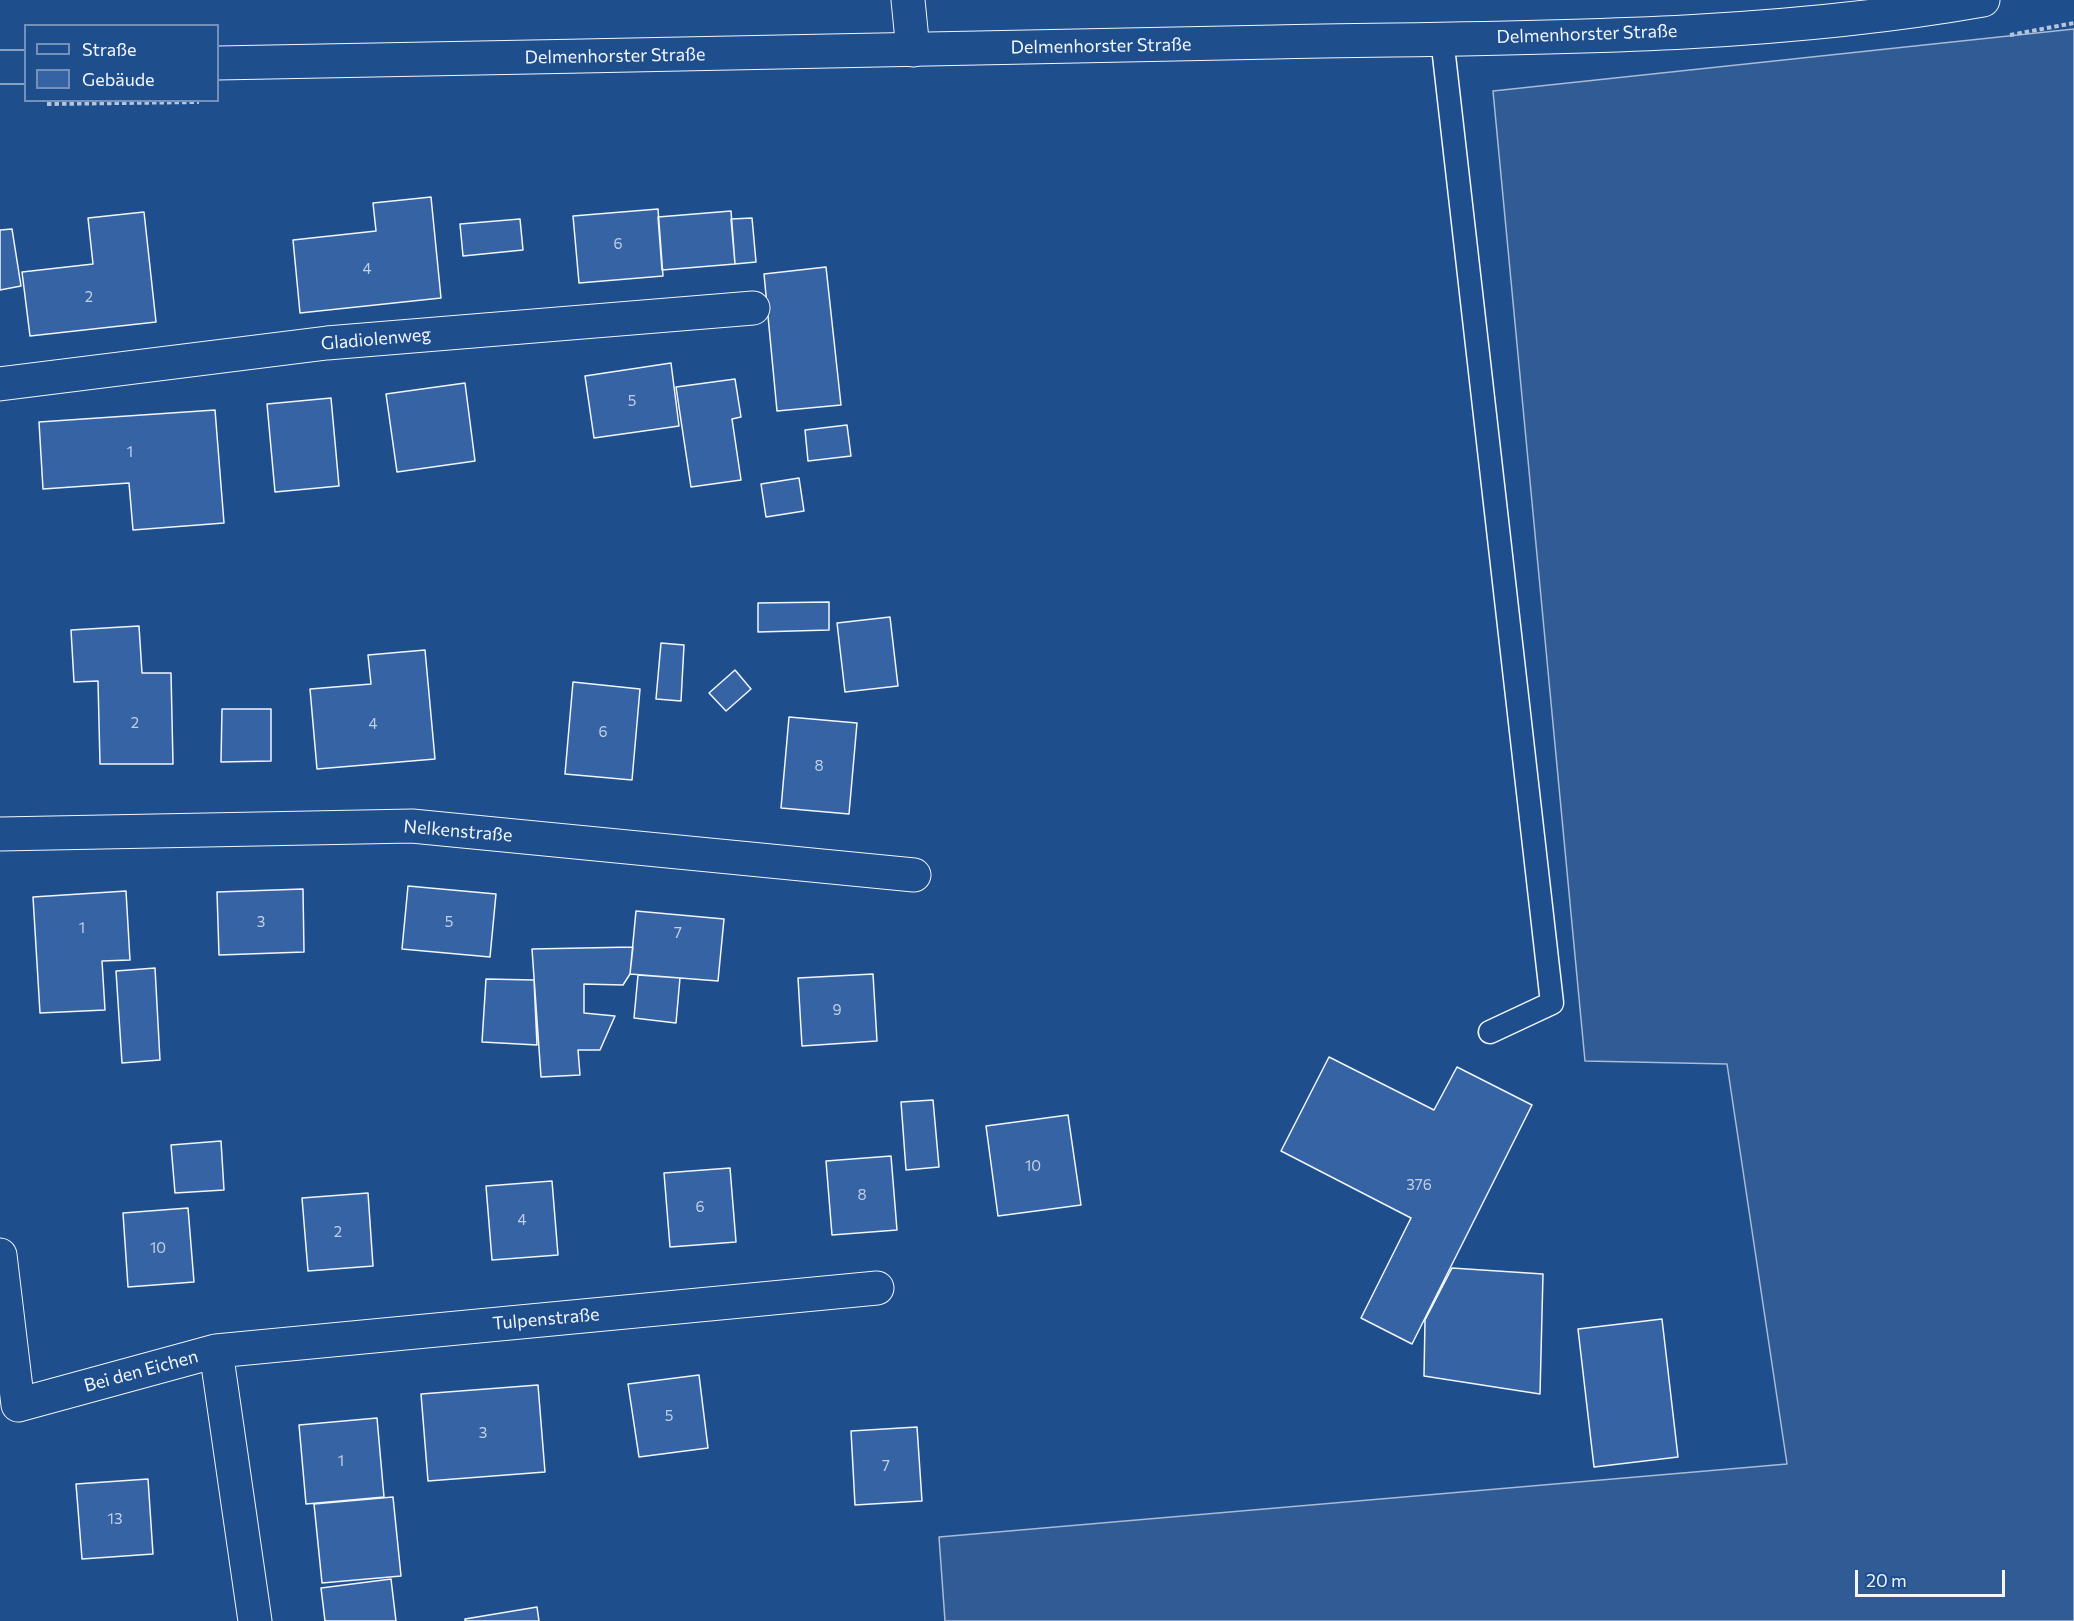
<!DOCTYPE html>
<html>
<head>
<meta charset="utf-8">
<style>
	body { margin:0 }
	#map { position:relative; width:2074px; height:1621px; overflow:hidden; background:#1f4e8c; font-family:Commissioner,sans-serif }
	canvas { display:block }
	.legend { position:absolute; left:24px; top:24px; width:195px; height:78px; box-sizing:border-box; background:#1f4e8c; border:2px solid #7391ba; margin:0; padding:8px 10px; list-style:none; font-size:18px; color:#f2f6ff }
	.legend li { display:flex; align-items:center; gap:12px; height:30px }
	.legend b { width:30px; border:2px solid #7391ba }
	.scale { position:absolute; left:1855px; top:1570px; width:150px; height:27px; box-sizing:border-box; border:3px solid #f2f6ff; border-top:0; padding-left:8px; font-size:18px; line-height:21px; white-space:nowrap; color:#f2f6ff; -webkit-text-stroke:4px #1f4e8c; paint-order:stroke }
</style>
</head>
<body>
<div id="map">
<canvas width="2074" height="1621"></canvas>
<ul class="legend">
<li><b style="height:8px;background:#1f4e8c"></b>Straße</li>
<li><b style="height:16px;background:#3563a3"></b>Gebäude</li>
</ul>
<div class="scale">20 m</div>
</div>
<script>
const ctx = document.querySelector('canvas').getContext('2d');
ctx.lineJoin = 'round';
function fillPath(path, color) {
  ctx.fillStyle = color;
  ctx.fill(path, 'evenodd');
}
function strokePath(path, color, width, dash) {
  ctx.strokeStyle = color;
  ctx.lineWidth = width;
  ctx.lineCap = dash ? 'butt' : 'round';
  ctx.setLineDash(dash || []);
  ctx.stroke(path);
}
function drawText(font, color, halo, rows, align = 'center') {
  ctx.font = font + ' Commissioner,sans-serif';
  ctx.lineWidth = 4.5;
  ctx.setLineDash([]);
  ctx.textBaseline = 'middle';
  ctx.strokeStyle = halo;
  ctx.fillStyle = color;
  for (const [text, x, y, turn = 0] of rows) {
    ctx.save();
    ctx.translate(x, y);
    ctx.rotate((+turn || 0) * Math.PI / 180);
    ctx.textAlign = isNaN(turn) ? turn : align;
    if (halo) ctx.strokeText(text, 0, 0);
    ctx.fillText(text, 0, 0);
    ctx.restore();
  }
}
const built = new Path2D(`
	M2074,29V1621H945L939,1537L1787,1464L1727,1064L1585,1061L1493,91Z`);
const building = new Path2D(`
	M431,197L441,298L300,313L293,240L376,231L373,203Z
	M658,209L663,276L579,283L573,216Z
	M731,211L735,264L662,270L658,217Z
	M144,212L156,322L30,336L22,272L93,264L88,218Z
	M752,218L756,262L735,264L731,219Z
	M520,219L523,250L463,256L460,224Z
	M12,229L21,286L0,290V230Z
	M826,267L841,405L777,411L764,274Z
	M671,363L679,426L594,438L585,376Z
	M735,379L741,417L732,419L741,480L691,487L676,387Z
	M465,383L475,461L397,472L386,394Z
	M331,398L339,486L275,492L267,404Z
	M215,410L224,523L133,530L129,483L43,489L39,422Z
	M847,425L851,456L808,461L805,430Z
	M799,478L804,511L766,517L761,484Z
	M829,602V630L758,632V603Z
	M890,617L898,686L845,692L837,623Z
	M139,626L142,673H171L173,764H100L98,681L74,682L71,630Z
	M661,643L684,645L681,701L656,699Z
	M425,650L435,759L317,769L310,689L371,684L368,655Z
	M735,670L751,689L726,711L709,693Z
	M573,682L640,689L632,780L565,774Z
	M222,709H271V761L221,762Z
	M789,717L857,723L849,814L781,808Z
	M408,886L496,894L490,957L402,949Z
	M303,889L304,952L219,955L217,892Z
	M126,891L130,960L102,961L105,1010L40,1013L33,897Z
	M636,911L724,919L718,981L630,974Z
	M633,947L630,974L623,985L584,984V1013L615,1016L600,1050H578L580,1075L541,1077L532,949Z
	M155,968L160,1060L122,1063L116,971Z
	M873,974L877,1041L802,1046L798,978Z
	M638,975L680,978L676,1023L634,1018Z
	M486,979L534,980L537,1045L482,1042Z
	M1329,1057L1434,1110L1457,1067L1532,1105L1412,1344L1361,1318L1411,1218L1281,1151Z
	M933,1100L939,1167L906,1170L901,1102Z
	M1068,1115L1081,1205L998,1216L986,1126Z
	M221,1141L224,1190L175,1193L171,1145Z
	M891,1156L897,1230L832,1235L826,1161Z
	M730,1168L736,1242L670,1247L664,1173Z
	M552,1181L558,1255L492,1260L486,1186Z
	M368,1193L373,1266L308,1271L302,1198Z
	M188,1208L194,1282L128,1287L123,1213Z
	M1452,1268L1543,1274L1540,1394L1424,1376L1425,1320Z
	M1662,1319L1678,1457L1594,1467L1578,1329Z
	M699,1375L708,1448L639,1457L628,1384Z
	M538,1385L545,1472L428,1481L421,1394Z
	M377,1418L384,1497L306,1504L299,1425Z
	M917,1427L922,1501L855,1505L851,1431Z
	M148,1479L153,1554L82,1559L76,1484Z
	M393,1497L401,1576L322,1583L314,1504Z
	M391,1579L396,1621H325L321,1588Z
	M537,1607L539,1621H465V1619Z`);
const path = new Path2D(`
	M2010,35L2074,23
	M47,104L199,102`);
const service = new Path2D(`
	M1442,38L1552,1003L1490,1032`);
const minor = new Path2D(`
	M908,0L913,50
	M0,384L327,343L753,308
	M0,834L412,826L914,875
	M0,1255L18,1405L216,1351L255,1621
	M216,1351L877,1288`);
const tertiary = new Path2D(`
	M218,63C570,56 922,50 1274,42C1510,37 1750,41 1983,0
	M0,67H26`);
const numberNames = [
	["6",618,244],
	["4",367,269],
	["2",89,297],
	["5",632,401],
	["1",130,452],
	["2",135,723],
	["4",373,724],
	["6",603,732],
	["8",819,766],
	["3",261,922],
	["5",449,922],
	["1",82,928],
	["7",678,933],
	["9",837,1010],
	["10",1033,1166],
	["376",1419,1185],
	["8",862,1195],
	["6",700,1207],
	["4",522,1220],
	["2",338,1232],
	["10",158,1248],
	["5",669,1416],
	["3",483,1433],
	["1",341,1461],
	["7",886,1466],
	["13",115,1519]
];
const streetNames = [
	["Delmenhorster Straße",1587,34,-2],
	["Delmenhorster Straße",1101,46,-1],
	["Delmenhorster Straße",615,56,-1],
	["Gladiolenweg",376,339,-5],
	["Nelkenstraße",458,831,5],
	["Tulpenstraße",546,1319,-5],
	["Bei den Eichen",141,1371,-15]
];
fillPath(built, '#305b95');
strokePath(built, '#a8bbd7', 1.5);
fillPath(building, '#3563a3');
strokePath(building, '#f2f6ff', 1.5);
strokePath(service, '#f2f6ff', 25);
strokePath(minor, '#f2f6ff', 35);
strokePath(tertiary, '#f2f6ff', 35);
strokePath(path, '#b3c4dc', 4, [4.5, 3]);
strokePath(service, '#1f4e8c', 22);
strokePath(minor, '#1f4e8c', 33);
strokePath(tertiary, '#1f4e8c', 33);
drawText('15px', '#c3d1e8', null, numberNames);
drawText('18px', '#f2f6ff', '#1f4e8c', streetNames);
</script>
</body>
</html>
